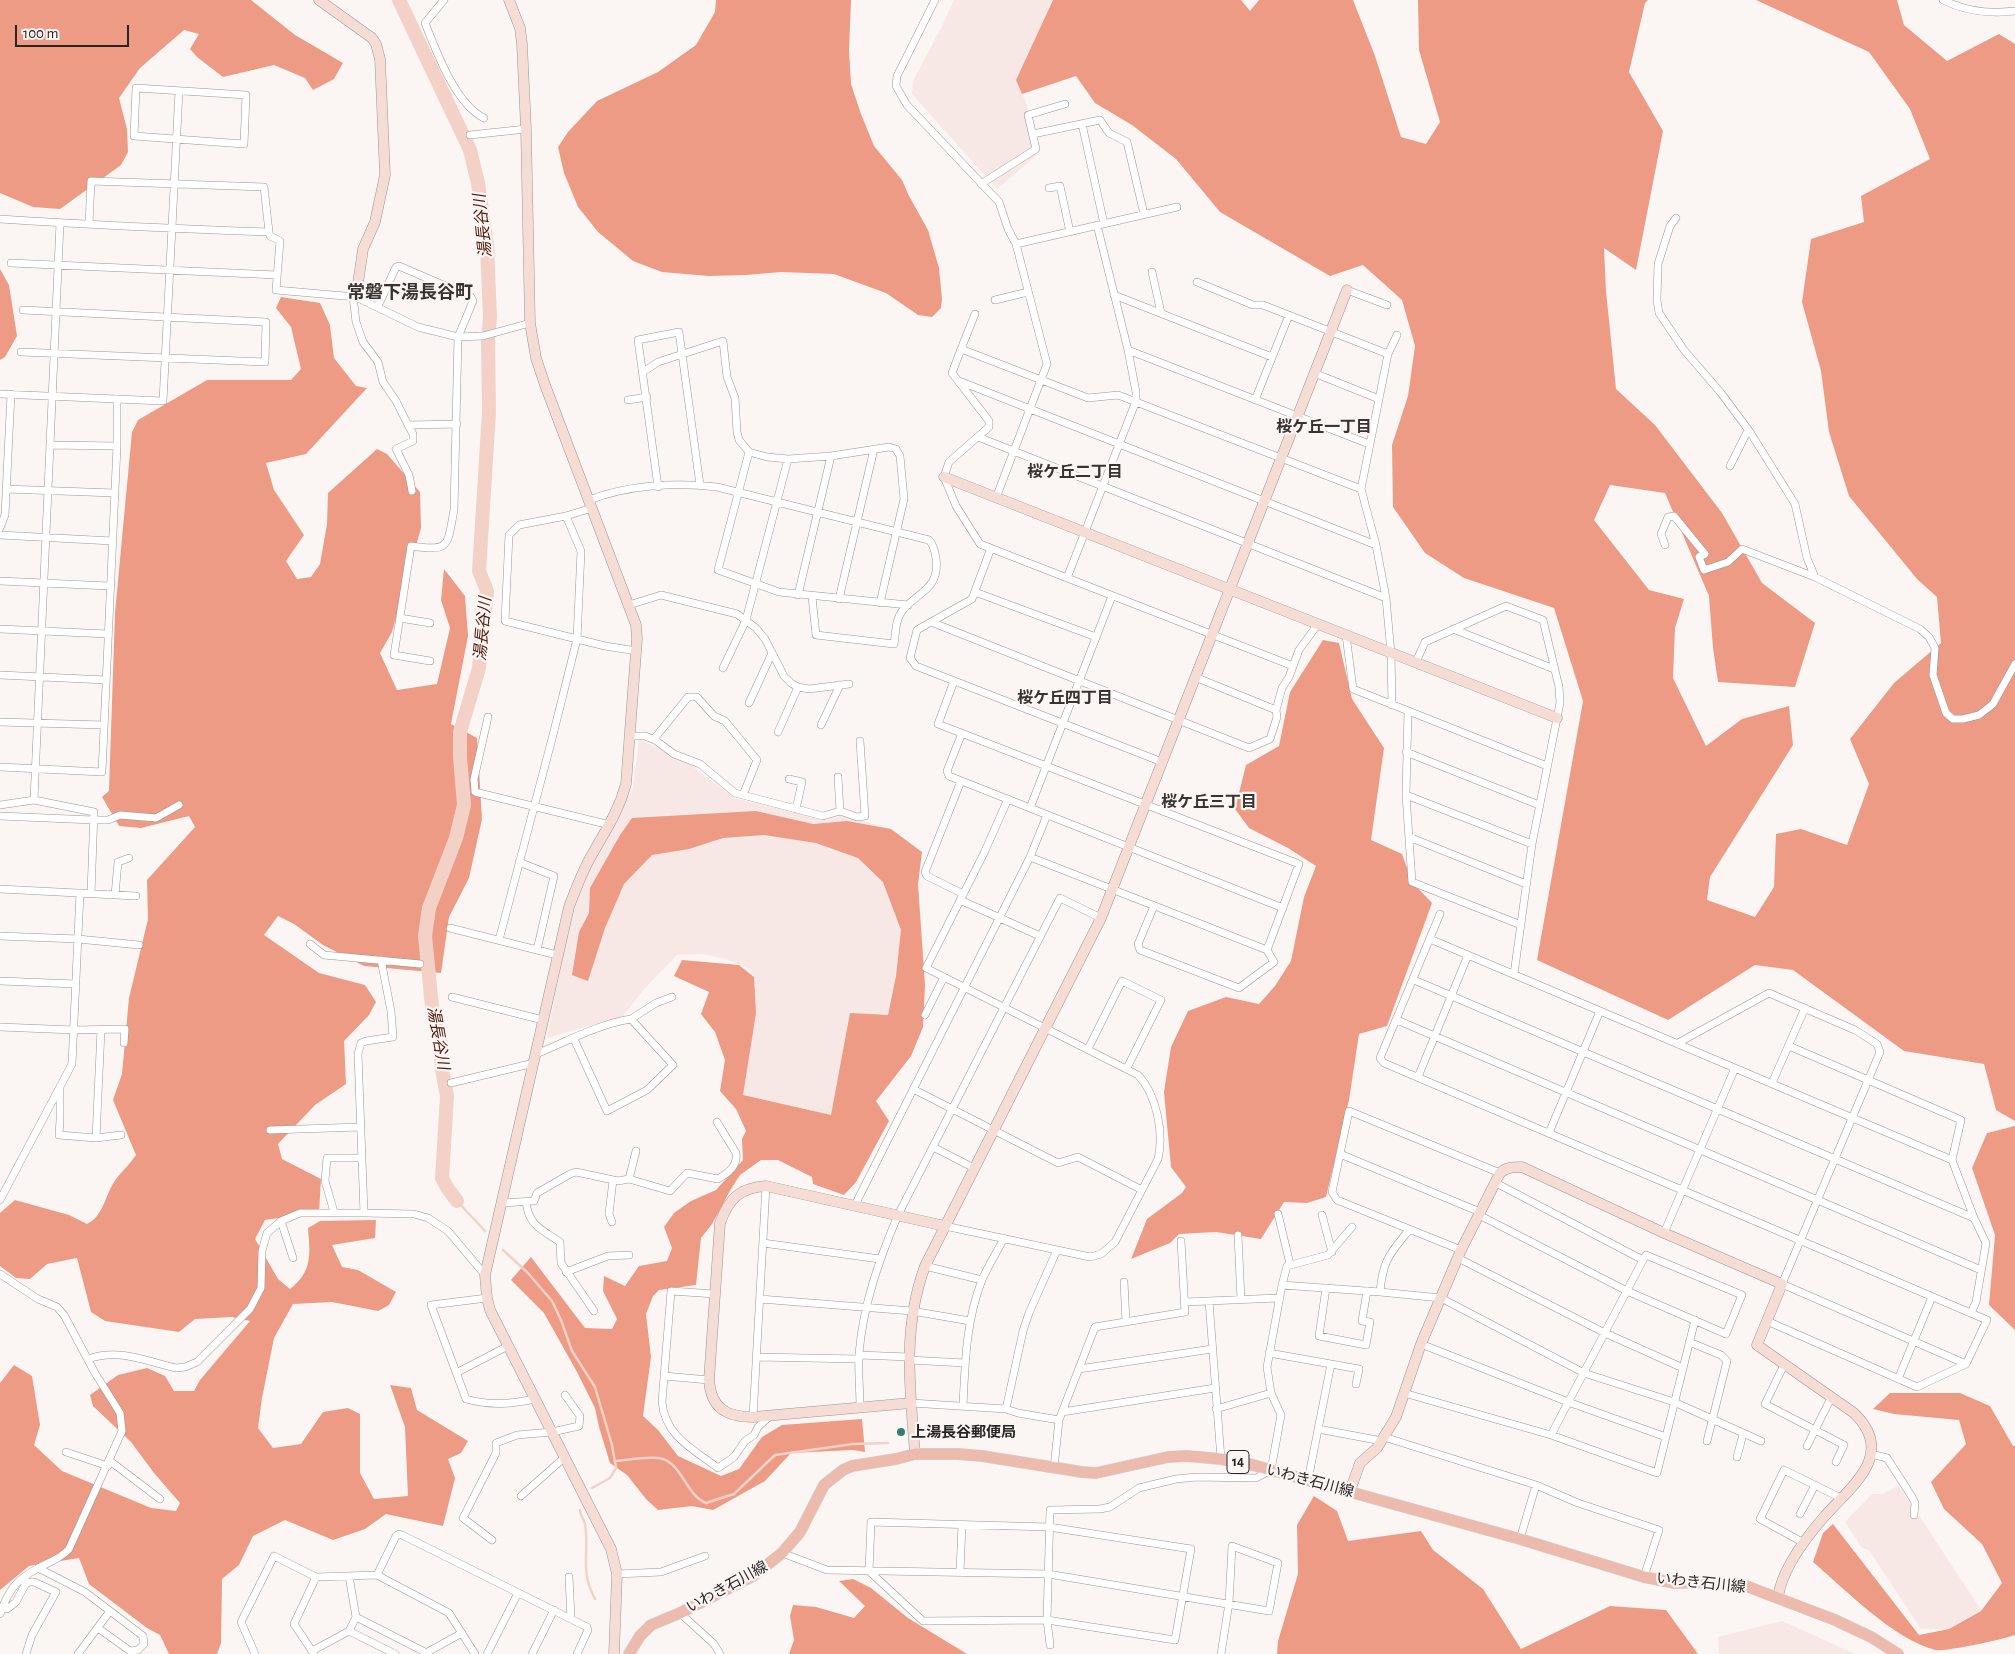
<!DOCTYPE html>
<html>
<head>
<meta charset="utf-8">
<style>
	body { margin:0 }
	#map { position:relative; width:2015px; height:1654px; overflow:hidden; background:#fbf5f4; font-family:"Alegreya Sans",sans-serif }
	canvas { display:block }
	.scale { position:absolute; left:15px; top:25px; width:114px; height:22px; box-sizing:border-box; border:2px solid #282625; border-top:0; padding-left:6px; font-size:15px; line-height:18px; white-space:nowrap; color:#282625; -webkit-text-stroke:4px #fbf5f4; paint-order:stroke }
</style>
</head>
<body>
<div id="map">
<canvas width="2015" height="1654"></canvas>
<div class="scale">100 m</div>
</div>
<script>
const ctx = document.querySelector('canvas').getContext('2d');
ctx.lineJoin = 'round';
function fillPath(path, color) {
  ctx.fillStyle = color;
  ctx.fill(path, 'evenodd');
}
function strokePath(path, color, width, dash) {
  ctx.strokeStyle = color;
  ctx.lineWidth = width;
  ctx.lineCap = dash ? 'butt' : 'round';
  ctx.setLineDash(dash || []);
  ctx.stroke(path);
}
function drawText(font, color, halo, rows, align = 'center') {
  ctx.font = font + ' "Alegreya Sans","Noto Sans JP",sans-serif';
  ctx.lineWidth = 4.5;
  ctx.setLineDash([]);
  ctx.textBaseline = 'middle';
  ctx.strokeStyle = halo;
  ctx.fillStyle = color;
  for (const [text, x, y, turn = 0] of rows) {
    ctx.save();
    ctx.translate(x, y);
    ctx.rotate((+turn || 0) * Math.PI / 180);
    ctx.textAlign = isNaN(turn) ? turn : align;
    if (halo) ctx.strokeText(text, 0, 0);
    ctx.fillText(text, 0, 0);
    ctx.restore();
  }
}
const built = new Path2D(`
	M954,0H1053L1016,80L1027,105L1038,154L997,189L912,94L913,81L942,26Z
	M639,739L688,763L734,798L826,820L841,815L891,829L914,860L908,919L888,1015L840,1118L736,1094L754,977L749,969L726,959L703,954L677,955L644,989L623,1016L547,1038L563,954L578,898L597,852L633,788Z
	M1898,1486L1912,1506L1910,1515L1920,1517L1981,1610L1949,1629H1921L1869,1550L1862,1548L1845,1522L1872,1494H1882Z
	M1782,1621L1855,1654H1719L1718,1637Z`);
const forest = new Path2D(`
	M0,0H251L295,35L343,63L334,79L313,90L305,78L274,65L223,77L197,57L190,49L199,34L184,30L140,68L119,98L127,129L128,152L121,165L60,209L33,207L0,193Z
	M716,0H851L849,50L851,84L861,114L874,146L902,180L909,196L928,230L939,268L942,299L941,308L932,317L918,315L886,293L834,274L781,272L746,275L708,276L662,272L633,261L598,232L578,207L564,173L558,147L568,132L597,101L658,72L696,45L715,12Z
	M1053,0H1241L1250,11L1259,0H1353L1375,56L1401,137L1426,144L1440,122L1419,50L1418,0H1648L1645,3L1629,72L1663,131L1636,270L1604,248L1606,291L1616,389L1655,425L1722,513L1762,583L1815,623L1795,687L1718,682L1713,648L1709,596L1665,493L1610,485L1594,520L1649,590L1684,599L1675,628L1673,678L1706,746L1742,719L1789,706L1793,745L1710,877L1707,900L1755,917L1774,887L1776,834L1801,829L1847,845L1869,784L1850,739L1894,683L1941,643L1937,597L1917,579L1849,496L1829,432L1821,371L1802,302L1811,239L1864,222L1861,196L1930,159L1910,109L1869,52L1756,0H1897L1904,25L1947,61L1999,34L2015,44V1121L1996,1110L1984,1064L1904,1051L1793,970L1755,965L1668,1020L1537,960L1583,701L1554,608L1464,578L1425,553L1393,507L1392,445L1408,396L1415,346L1402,300L1363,265L1330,276L1220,212L1176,159L1132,125L1095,103L1076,76L1022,94L1016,80Z
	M0,269L9,285L17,336L5,357L0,360Z
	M281,297L320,303L330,325L334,358L356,386L367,388L306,454L266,463L274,490L304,535L286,561L297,579L311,577L320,564L327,524L328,493L377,449L387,454L420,492L421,528L392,632L380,653L397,690L437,684L450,628L441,600L444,569L465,596L468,636L451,724L477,738L482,819L469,878L449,917L441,973L364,966L323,945L294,924L278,916L264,935L319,973L365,985L376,1002L369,1015L344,1041L346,1084L315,1105L278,1144L282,1159L321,1179L319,1212L265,1220L255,1239L278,1279L290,1289C313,1271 310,1254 308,1228L320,1221L376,1220L375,1238L332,1245L342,1267L358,1270L396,1292L389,1305L378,1311L332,1302L293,1304L274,1338L262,1398L258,1428L273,1448L301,1444L323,1412L348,1408L360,1414V1473L374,1499L408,1496L405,1427L390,1385L411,1388L417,1410L468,1441L461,1453L448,1459L455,1478L443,1526L386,1514L365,1529L333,1540L285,1520L253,1536L239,1565L222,1579L221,1643L217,1654H169L160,1635L147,1628L89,1584L79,1558L29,1566L0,1590V1383L14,1365L32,1376L40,1425L34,1445L62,1471L151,1508L176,1511L180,1503L154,1473L131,1442L93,1406L90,1395L118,1375L147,1368L165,1376L174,1391H194L200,1380L250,1321L232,1317L195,1319L179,1332L105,1321L91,1312L77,1258L47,1264L30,1279L16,1278L0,1266V1213L15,1200L69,1215L87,1224C104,1216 105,1194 116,1179C122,1171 130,1164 136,1155L113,1100L122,1074L129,998L148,919L147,880L195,827L189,816L141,828L119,826L102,797L109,791L115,613L132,432L138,420L207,380H291L301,369L291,327L276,308Z
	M1323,640L1339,643L1352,699L1384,748L1371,840L1402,854L1412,882L1432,903L1387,1026L1359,1034L1349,1100L1326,1197L1307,1203L1284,1202L1261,1239L1216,1232L1179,1234L1170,1243L1131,1259L1147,1219L1182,1193L1186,1187L1171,1167L1164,1092L1171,1047L1188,1011L1226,997L1259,1004L1275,986L1291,961L1304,897L1316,866L1288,848L1249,828L1235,809L1246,765L1279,746L1290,692Z
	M756,811L813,824L847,821L891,829L922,852L918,884L925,985L923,1027L911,1056L876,1101L889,1121L856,1182L844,1195L813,1184L812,1177L778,1160H761L740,1175L731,1189L712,1224L701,1238L696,1285L659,1290L653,1296L646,1314L651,1357L643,1416L658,1430L678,1456L721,1476L739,1469L762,1437L782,1425L862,1419L865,1452L853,1450L791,1453L765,1481L713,1510L692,1506L658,1510L646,1499L627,1475L610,1463L599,1427L595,1408L577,1372L544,1313L511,1280L531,1257L585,1328L612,1329L617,1319L603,1291L604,1276L625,1286L639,1266L667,1261L672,1248L664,1227L674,1213L691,1201L716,1190L743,1160L742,1139L746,1131L736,1109L720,1091L725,1060L715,1032L701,1014L709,992L674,976L682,960L739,965L754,977L756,1013L743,1095L831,1115L850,1013L888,1015L896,976L901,930L883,882L858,858L816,843L764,835L723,838L689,849L652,855L624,884L605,928L588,981L572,975L579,932L589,913L590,888L620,835L632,818Z
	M2015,1126V1330L1989,1305L1995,1235L1972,1168L1987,1133Z
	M1890,1393H1960L1990,1406L2013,1446H2015V1635C2004,1639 1946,1652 1936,1650C1894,1640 1846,1590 1813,1562L1823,1533L1833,1524L1919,1635L1949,1629L1981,1611L2002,1583L1982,1544L1944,1509L1931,1482L1966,1444L1959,1420L1894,1414L1873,1409Z
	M1314,1496L1337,1511L1348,1541L1421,1531L1433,1550L1483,1589L1521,1649L1610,1606L1666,1610L1698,1654H1277L1278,1641L1298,1574L1297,1525Z
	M853,1579L871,1588L908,1618L967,1654H789L794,1640L790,1616L793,1605L816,1607L854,1618L865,1606L839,1581Z`);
const stream = new Path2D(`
	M457,1201L485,1231
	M503,1250L527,1272L552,1301L561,1320L572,1351L595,1387L612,1445L616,1468L610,1478L592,1488
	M616,1461C630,1460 650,1455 663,1459C683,1466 686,1495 706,1503L734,1494L775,1455L853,1444L888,1443
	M580,1510C580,1516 584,1519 585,1524C590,1553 579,1569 595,1599`);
const river = new Path2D(`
	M399,0L470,150L478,183L487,245L490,317L488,341L489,412L479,571L487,591L479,668L460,732V757L464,805L456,838L429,908L425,936L433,1017L440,1042L442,1070L447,1096L442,1178L448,1189L457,1201`);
const street = new Path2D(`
	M444,0L425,23C436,51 456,105 484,118
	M935,0L897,76L896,86L907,105L999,202L1008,229L1016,244L1047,364L996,498
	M1943,0C1965,11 1991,14 2015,11
	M136,88L246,95L244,144L134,136Z
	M1082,124L1104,224
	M1033,134L1100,120L1109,133L1127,142L1144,214
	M470,135L526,129
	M981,184L1036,149L1028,115L1065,104
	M1049,188L1060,186L1070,232
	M1676,218L1670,226L1658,264L1657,300L1659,313L1684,350L1721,393L1750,432L1795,504L1807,558L1815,577
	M0,219C90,225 179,229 269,232L264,187L91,181L89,224
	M269,232L270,236L280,241L276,290L356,297L418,327L458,337L483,336L530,323
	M1016,244L1177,207
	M11,263L277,275
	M1152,272L1161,313
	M1197,282L1253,305H1263L1388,354L1361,489L1376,545L1386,598L1391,653L1392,705
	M1347,290L1387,305
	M1114,295L1272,357
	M353,296L356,322L363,342L378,362L383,382L396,401L408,425L413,434V441L396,449L409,475L412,491
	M995,300L1028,292
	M378,306L396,267L399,266L471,297L473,301L458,337L454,510C447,546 451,552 411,546L394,655L430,661
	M961,349L975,314
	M1128,350L1369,444
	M21,352L265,362L266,322L23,310
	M1388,354L1397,335
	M643,372L658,362L723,341L727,377L735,398L737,432L739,440L749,452L767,457L788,459L831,456L889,447L896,449L900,456L904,499L880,603
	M1314,373L1379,399
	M959,381L1376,545
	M0,394L163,401L179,91
	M628,400L647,397
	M1255,400L1289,315
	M408,425L457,424
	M978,437L1386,598
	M50,445L117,446
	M749,452L718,570L779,592L908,605
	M1730,466L1746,434L1750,432
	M658,487L638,340L679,332L700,485
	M6,489L114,493
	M589,500C628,485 675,482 717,487L929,540C934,545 935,552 936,558C940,589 919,591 903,610C895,619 896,633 894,644L816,635L812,597
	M592,508L566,516L519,525L509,535L505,621L605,646L637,651
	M0,528L5,515L11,394
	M0,535L112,541
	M1665,545L1661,534L1668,517L1674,516L1705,554L1699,557L1704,570L1728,562L1742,549L1815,577L1920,629L1929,637L1935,648L1933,675L1946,713L1953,719H1963L1979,715L1993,704L2015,664
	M991,548L972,599L931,622L1249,748L1270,739L1277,717L1276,710L1282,688L1289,677L1299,650L1318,624
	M1067,578L1136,401V392L1128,350L1097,225
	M0,581L109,586
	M975,592L1096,637
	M798,595L831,456
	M839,599L874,449
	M629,605L661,595L737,614L756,628L765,639L784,676L791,683L798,687L809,689L849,684
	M400,618L430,623
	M931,622L917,630L910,658L916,666L1162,762
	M0,629L108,634
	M1453,629L1554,669
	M1346,635L1353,689L1547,766
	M1416,662L1425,642L1506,606L1543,620L1559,687L1560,703L1532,844L1514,974
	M1293,666L980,544L956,506L944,477L949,462L989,427V421L952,373L961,349L1088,398L1118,395L1361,489
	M723,668L746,620L788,459
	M0,675L106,680
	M1195,677L1276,710
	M749,703L772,653
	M1408,711L1406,795L1412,882L1521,925
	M488,717L474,779L475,792L610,825
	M0,722L104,725
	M821,725L840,685
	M778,732L798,687
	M962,733L947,771L949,776L1283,908
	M629,736H645L655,740L674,754L700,764L735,793L823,816L840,811L857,817L865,816L860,741
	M654,739L688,697H697L714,716L725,721L757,760L743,795
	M1406,752L1539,805
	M0,767L102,772L117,446V399
	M838,777L840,811
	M789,779L802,782L796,809
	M961,781L925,872L927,876L963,894
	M1406,795L1532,844
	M34,800L60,223
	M0,805L34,800L94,812L91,893
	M1030,808L1112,596
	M0,816L93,820H108L120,815L156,818L179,805
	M1409,837L1526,884
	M1030,857L1047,815
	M519,862L554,876L537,950
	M0,889L136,896
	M115,895L118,862L129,858
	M960,900L1040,936
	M1154,906L1138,944L1140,950L1239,988L1274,962L1267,950
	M1440,914L1380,1058L1384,1063L1987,1320L1966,1364L1917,1387L1767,1321
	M450,928L557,955
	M0,936L78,939L139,945
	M1430,939L1952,1160
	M499,940L553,735L577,639L581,551L566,516
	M310,944L324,955L420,964
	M1414,980L1974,1218
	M0,981L76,984
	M452,997L543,1020
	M925,1015L944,977
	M631,1019L656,1003L672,997
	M1397,1020L1981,1270
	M0,1027L74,1030L125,1029L124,1043
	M1678,1043L1769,993L1855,1030L1877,1044L1880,1052L1782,1284L1966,1364
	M1789,1046L1961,1120L1952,1160L1974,1218L1986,1243L1976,1302L1971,1313
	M1088,1049L1122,981L1161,1000L1127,1068
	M536,1054C566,1042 598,1024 631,1019L673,1065L647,1090L607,1111L574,1039
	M1418,1077L1468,955
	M451,1083L534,1063
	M1772,1083L1805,1008
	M60,1089V1120L59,1135L96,1138L121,1135
	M913,1089L1058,1163L1078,1157L1142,1190
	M270,1130L361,1127
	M1549,1133L1600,1011
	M96,1138L101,1030
	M933,1147L974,1168
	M1340,1154L1480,1212
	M629,1179L636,1151
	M0,1200L72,1064L80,893
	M526,1202C529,1226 541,1229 560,1242L561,1263L594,1311
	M502,1203L534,1201L537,1193L570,1174L576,1172L618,1181L629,1179L670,1191L687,1173L718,1179C728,1173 738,1166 736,1153L717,1122
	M855,1205L1030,857L1267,950L1299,864L938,724L954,681
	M334,1212L325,1181L327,1158H362
	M364,1213L358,1054L361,1043L366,1041L393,1037L391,1011L381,960
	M1278,1214L1290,1264
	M1322,1215L1332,1252
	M1479,1215L1627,1291L1726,1334L1742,1295L1646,1255L1643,1260L1496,1183
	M281,1221L293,1258
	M612,1222L609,1214L613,1180
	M945,1226L1090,1257L1101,1254L1115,1242L1158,1159C1164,1133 1157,1095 1138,1075L926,968L984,853L1008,799
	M1664,1233L1735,1068
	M1238,1235L1241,1300
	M763,1243L880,1259
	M1461,1250L1337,1200L1332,1192L1349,1111L1500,1173
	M1458,1258L1605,1333L1683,1368
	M925,1266L982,1280
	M566,1272L608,1256L629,1255
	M0,1274L38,1299L57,1307L64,1315L95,1373L120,1413L122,1431L69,1549C63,1556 55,1560 46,1564C20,1577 10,1585 0,1614
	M1124,1282L1126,1322
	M1282,1285L1287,1266L1328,1255L1352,1227
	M1326,1288L1319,1336L1366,1345L1370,1322L1362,1321L1367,1291
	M1380,1292C1383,1259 1390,1254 1409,1230
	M715,1294L671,1291L662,1402C665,1436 693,1449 718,1468L734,1457L745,1441L754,1435L758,1427L770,1416
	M487,1298L431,1305L466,1399C491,1406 510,1404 535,1399
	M760,1299L912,1311L970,1321
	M1209,1301L1221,1459
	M1185,1302L1278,1298
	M1689,1342L1721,1355L1727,1361L1707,1441
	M1421,1344L1568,1402L1666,1437
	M1269,1353L1359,1369L1356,1384
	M859,1355L909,1357
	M756,1357L859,1359
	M88,1359C120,1348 145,1361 176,1368L185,1367L197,1362L250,1309L261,1288L262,1251L267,1233L281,1221L300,1213H364L414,1214L428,1218L448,1231L485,1275
	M909,1360L965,1363
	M1784,1365L1765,1404L1844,1445L1836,1462
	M1079,1369L1212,1349
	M456,1373L508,1346
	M664,1376L709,1380
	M1898,1379L1932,1297
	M1404,1393L1551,1435L1657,1473L1695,1320
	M911,1403L1006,1409L1018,1413L1059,1420
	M963,1406C965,1364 966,1320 982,1280C988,1266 997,1252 1004,1238
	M860,1408C860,1390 858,1372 859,1354C863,1305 879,1260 898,1215L1060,898L1101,918
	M1006,1409L1023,1331L1029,1313L1057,1250
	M1216,1409L1271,1393
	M1062,1412L1215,1388
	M753,1417L766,1186
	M1318,1429L1382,1441
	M1551,1435L1643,1260
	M1384,1437L1536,1485L1578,1503L1659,1530L1644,1577
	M1807,1446L1831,1398
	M66,1452L108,1466
	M1871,1454L1887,1458L1912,1497L1915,1503L1914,1515
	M1737,1457L1743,1434
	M110,1461L160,1499
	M1054,1468L1059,1420L1095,1327L1185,1312L1181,1241
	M1308,1480L1331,1364
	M521,1496L565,1457
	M1800,1514L1815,1485
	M871,1522L1049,1527L1191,1549L1175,1640L1047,1620L923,1621L869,1571Z
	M1520,1539L1536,1485
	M492,1540L463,1518L496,1453V1443L517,1435L552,1432L579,1426L580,1416L565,1395
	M1804,1543L1760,1519L1784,1470L1841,1498
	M782,1553L827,1570L1048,1574L1269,1611L1278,1563L1232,1546L1229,1603L1221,1654
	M38,1568L85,1592L143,1636L144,1644L138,1650L130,1651L98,1628
	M960,1572L962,1525
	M617,1574L661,1572L705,1556
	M377,1575L396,1536L399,1534L402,1535L587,1627L588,1630L577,1654
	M349,1576L356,1617
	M316,1577L377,1575L449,1613L475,1654
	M569,1577L571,1619
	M2,1607L7,1609L16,1602L25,1585L29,1582H34L56,1592L32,1635L26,1654
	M680,1613L714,1644L720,1654
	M349,1631L395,1654
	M1050,1645L1047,1620L1050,1510L1100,1509L1110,1507L1139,1488L1176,1479L1196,1477L1256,1478L1271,1470L1281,1415L1271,1393L1267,1367L1282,1285L1380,1292L1441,1298L1584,1373L1674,1402L1761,1441
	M312,1651L349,1631L356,1617L425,1652
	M78,1654L110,1611
	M255,1654L241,1622L274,1556L316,1577L294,1624L314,1654
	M424,1654L462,1633
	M487,1654L518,1593
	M532,1654L554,1610`);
const secondary = new Path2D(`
	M319,0L372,38L376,44L380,59L385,175L375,222L363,249L356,297
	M509,0L520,28L522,44L526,129L530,323L536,358L545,385L636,625L637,639L626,784C618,814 603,834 589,860C581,875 575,891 569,907L485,1275L487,1298L490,1310L611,1549L617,1574L614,1654
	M944,477L1557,718
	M911,1403L753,1417C726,1417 711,1408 709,1380L720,1223C729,1198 740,1188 766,1186L945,1226
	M915,1454C910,1388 902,1329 925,1266L1101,918L1347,290
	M1350,1491L1360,1463L1377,1448L1396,1417L1421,1344L1461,1250L1500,1173C1506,1167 1514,1167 1522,1167L1664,1233L1782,1284L1757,1345L1854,1413C1897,1455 1851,1486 1823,1518C1805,1539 1782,1569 1778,1597`);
const primary = new Path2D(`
	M629,1654L640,1636L651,1625L680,1613L753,1576L782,1553L800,1532L824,1485L843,1470L852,1466L896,1459L915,1454H958L982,1456L1082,1472L1096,1473L1168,1457L1187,1456L1221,1459L1253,1465L1520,1539L1644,1577L1675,1583L1709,1582L1746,1586L1835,1620L1871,1637L1898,1654`);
const markers = [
	[901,1432,5,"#377e76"]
];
const shields = [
	[1238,1462,22]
];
const shieldNames = [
	["14",1238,1462]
];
const poiNames = [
	["上湯長谷郵便局",911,1432]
];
const streetNames = [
	["いわき石川線",1310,1481,15],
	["いわき石川線",1701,1583,6],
	["いわき石川線",727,1587,-29]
];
const waterNames = [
	["湯長谷川",483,226,-96],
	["湯長谷川",483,629,-85],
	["湯長谷川",438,1038,80]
];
const neighbourhoodNames = [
	["桜ケ丘一丁目",1324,427],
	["桜ケ丘二丁目",1075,472],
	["桜ケ丘四丁目",1065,698],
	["桜ケ丘三丁目",1209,802]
];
const quarterNames = [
	["常磐下湯長谷町",410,293]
];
fillPath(built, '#f7e8e5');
fillPath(forest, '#ed9b85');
strokePath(stream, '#f4d1c7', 2.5);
strokePath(river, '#f4d1c7', 14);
strokePath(street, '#9a9594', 8);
strokePath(secondary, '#9a9594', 11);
strokePath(primary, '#d4d4d3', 12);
strokePath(street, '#fff', 7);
strokePath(secondary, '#f5ddd6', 10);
strokePath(primary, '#ecbbae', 11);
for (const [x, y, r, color] of markers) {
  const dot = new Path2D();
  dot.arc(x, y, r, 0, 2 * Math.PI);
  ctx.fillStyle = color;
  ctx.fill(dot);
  strokePath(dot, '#fbf5f4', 2);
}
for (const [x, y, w] of shields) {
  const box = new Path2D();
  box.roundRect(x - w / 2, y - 11.5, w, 23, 4);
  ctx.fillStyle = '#fbf5f4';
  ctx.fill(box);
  strokePath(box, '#282625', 1);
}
drawText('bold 14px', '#282625', null, shieldNames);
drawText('bold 15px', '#282625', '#fbf5f4', poiNames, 'left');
drawText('15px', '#282625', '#fbf5f4', streetNames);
drawText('italic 16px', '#4d1a0c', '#fbf5f4', waterNames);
drawText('bold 16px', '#373331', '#fbf5f4', neighbourhoodNames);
drawText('bold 18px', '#373331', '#fbf5f4', quarterNames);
</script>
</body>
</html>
